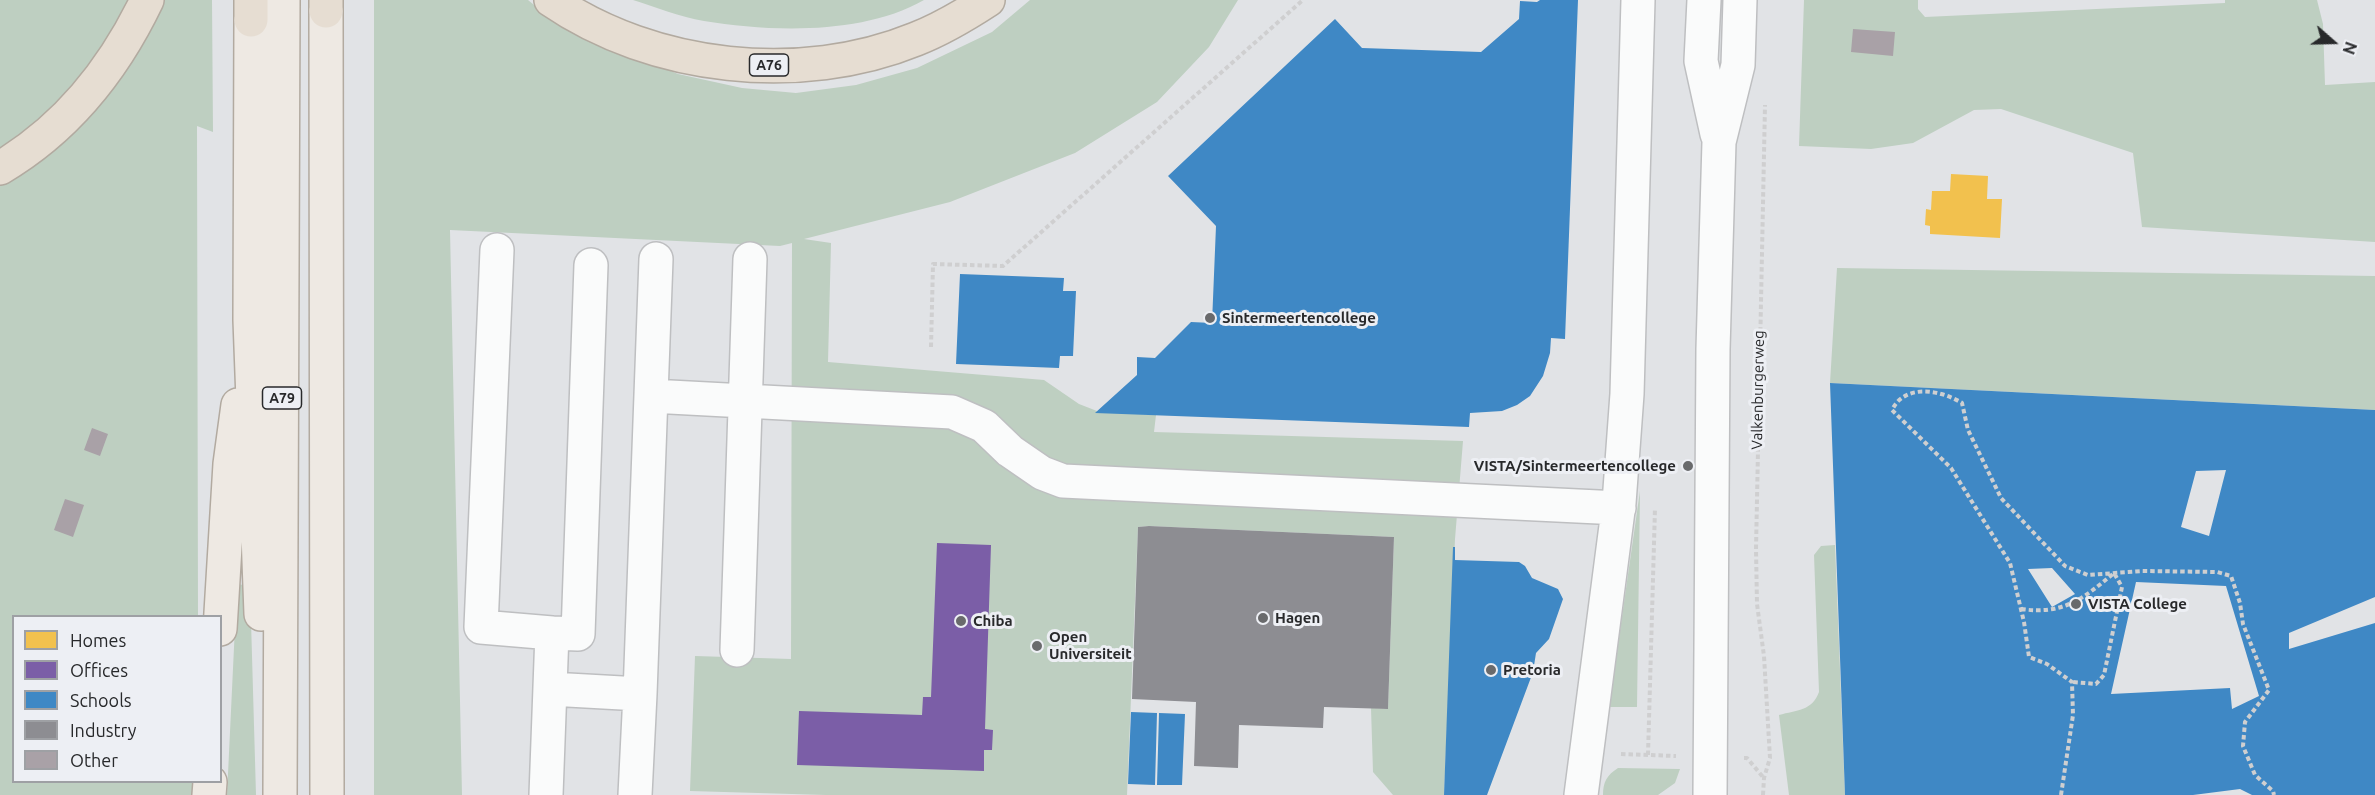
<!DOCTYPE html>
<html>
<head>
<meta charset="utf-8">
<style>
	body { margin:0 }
	#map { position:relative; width:2375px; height:795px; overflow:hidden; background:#e1e3e6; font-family:Ubuntu,sans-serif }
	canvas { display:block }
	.legend { position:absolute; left:12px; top:615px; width:210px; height:168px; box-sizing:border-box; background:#edeff4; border:2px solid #9ea0a4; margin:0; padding:8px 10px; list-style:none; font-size:18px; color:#28292b }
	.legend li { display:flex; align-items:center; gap:12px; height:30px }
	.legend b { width:30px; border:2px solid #9ea0a4 }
	.north { position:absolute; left:2303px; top:12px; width:60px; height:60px; -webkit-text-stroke:4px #edeff4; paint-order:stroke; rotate:110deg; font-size:16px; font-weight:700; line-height:24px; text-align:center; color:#28292b }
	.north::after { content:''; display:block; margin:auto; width:21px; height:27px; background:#28292b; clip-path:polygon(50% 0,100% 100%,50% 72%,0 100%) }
</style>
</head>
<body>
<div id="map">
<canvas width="2375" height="795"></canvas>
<ul class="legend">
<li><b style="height:16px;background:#f2c14e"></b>Homes</li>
<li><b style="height:16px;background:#7b5ea7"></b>Offices</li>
<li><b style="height:16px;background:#3f88c5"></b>Schools</li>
<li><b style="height:16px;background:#8d8d92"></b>Industry</li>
<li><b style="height:16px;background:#a9a1a7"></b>Other</li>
</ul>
<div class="north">N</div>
</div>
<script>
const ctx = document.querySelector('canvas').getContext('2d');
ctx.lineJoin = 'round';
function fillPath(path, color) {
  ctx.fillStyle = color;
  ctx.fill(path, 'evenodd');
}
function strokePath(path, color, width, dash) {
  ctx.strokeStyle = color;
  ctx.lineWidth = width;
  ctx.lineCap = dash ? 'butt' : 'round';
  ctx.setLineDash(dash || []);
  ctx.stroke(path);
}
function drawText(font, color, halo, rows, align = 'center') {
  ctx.font = font + ' Ubuntu,sans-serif';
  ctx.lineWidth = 6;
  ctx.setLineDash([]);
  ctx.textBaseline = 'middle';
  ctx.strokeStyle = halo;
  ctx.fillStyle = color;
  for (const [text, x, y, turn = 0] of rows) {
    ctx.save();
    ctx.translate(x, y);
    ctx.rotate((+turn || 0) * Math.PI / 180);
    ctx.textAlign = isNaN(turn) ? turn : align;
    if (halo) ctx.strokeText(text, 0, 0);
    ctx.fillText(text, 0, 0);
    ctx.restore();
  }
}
const green = new Path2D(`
	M0,0H212L213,132L197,126L198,616H14V782H194V795H0Z
	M374,0H528L551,19L600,42L678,74L742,88L796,93L856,85L917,68L992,32L1030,0H1238L1209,47L1157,102L1075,153L950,202L804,239L831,243L828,362L1044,380L1079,404L1097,411L1156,415L1154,432L1463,441L1455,539L1444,795H1393L1373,772L1371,708L1388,709L1394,537L1149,526L1138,527L1127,795H826L690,791L695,656L791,659L792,243L780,246L450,230L462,795H374Z
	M633,0H924C863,35 771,32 704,21C680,17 656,7 633,0Z
	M1804,0H1918V9L1925,17L2225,3V0H2317L2323,24L2325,85L2375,82V242L2142,227L2133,153L2001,109L1974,110L1913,143L1871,149L1799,146Z
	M1837,268L2375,276V410L1830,383Z
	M1640,491L1637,707H1609Z
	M1835,545L1845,795H1789L1779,715C1797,710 1812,711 1819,692L1814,555L1821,546Z
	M237,584L250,586L256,795H227Z
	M1618,768L1680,769L1675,783L1658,795H1603C1603,782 1607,775 1618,768Z`);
const homes = new Path2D(`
	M1951,174L1988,176L1987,199H2002L2000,238L1930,234V226L1925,225L1926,209L1931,210L1932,191H1950Z`);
const offices = new Path2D(`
	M937,543L991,545L985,729L993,730L992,750H984V771L797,765L799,711L922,715L923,697H931Z`);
const schools = new Path2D(`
	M1540,0H1578L1565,339L1551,338L1550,353L1543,376L1530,396L1517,405L1502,411L1470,413L1469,427L1095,413L1137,375V357L1155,358L1191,322L1212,323L1216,226L1168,176L1335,19L1362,48L1481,52L1519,19L1520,1L1537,2Z
	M960,274L1064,278L1063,291H1076L1073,356H1060L1059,368L956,364Z
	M1830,383L2375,410V597L2289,633V649L2375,623V795H2252L2240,789L2193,795H1845ZM2226,470L2209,536L2181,527L2196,471ZM2052,568L2075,594L2052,607L2028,569ZM2136,582L2226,586L2259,696L2232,709L2230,688L2111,694Z
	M1453,547H1455V560L1519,562L1525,566L1532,578L1558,589L1563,599L1549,639L1536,653L1533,672L1487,795H1444Z
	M1131,712L1157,713L1155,785L1128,784Z
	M1159,713L1185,714L1182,785H1157Z`);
const industry = new Path2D(`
	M1149,526L1394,537L1388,709L1324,707L1323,728L1239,725L1238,768L1194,766L1196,702L1132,699L1138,527Z`);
const building = new Path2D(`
	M1853,29L1895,32L1893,56L1851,52Z
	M92,428L108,434L100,456L84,450Z
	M65,499L84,505L73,537L54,530Z`);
const path = new Path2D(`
	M931,347L933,264L1003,266L1303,0
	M2021,609C2063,615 2083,599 2114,573L2122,587L2104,675L2096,684L2072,682
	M1621,754L1676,756
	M1648,755L1655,508
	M1744,758H1747L1763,777
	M1763,795L1764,778L1770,758L1764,656L1757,604L1756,549L1765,105
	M2061,795L2073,715L2072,682L2047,664L2029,657L2024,622L2010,563L1951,468L1892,410C1905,383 1941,390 1962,403L1968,430L2001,498L2065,566L2088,575L2142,571L2217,572L2231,576L2240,603L2243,624L2269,690L2245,722L2243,746L2255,775L2273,791L2274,795`);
const minor = new Path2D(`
	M1704,0L1701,61L1717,134
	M497,250L481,627L552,633
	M651,396L952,412L984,426L1010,451L1042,473L1063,481L1619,508
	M737,650L750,259
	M550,689L640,694L656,259
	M546,795L552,633L578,634L591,265
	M635,795L640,694
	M1581,795L1619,503L1627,394L1638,0
	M1710,795L1713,349L1719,142L1738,65L1740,0`);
const major = new Path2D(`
	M326,11L327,795
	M251,20L250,320L261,614
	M220,629L230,464L238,405
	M209,795L210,782
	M280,795L283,0`);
const highway = new Path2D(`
	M326,0V11
	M551,0C653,70 801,86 916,39C942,29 965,15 988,0
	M251,20V0
	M0,168C66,129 114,69 147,0`);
const markers = [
	[1210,318,6,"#696a6c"],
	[1688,466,6,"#696a6c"],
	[2076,604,6,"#696a6c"],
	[1263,618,6,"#696a6c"],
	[961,621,6,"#696a6c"],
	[1037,646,6,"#696a6c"],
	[1491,670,6,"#696a6c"]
];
const shields = [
	[769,65,39],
	[282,398,39]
];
const shieldNames = [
	["A76",769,65],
	["A79",282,398]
];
const poiNames = [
	["Sintermeertencollege",1222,318],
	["VISTA/Sintermeertencollege",1676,466,"right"],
	["VISTA College",2088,604],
	["Hagen",1275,618],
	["Chiba",973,621],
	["Open",1049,637],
	["Universiteit",1049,654],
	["Pretoria",1503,670]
];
const streetNames = [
	["Valkenburgerweg",1758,390,-89]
];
fillPath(green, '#becfc1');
fillPath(homes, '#f2c14e');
fillPath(offices, '#7b5ea7');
fillPath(schools, '#3f88c5');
fillPath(industry, '#8d8d92');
fillPath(building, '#a9a1a7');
strokePath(minor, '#bebfc1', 36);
strokePath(major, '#b2aaa0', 36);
strokePath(highway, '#b2aaa0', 36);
strokePath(path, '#cfcfd0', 4, [4.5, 3]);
strokePath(minor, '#fafbfb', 33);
strokePath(major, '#eee9e3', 33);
strokePath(highway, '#e6ddd2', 33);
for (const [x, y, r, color] of markers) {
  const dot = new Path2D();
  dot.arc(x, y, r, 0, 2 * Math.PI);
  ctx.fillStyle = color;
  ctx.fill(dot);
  strokePath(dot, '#edeff4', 2);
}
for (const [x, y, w] of shields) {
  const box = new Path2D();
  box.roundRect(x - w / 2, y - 11, w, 22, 4.5);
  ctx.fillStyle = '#edeff4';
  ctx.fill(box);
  strokePath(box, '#28292b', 1.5);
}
drawText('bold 14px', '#28292b', null, shieldNames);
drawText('bold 15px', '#28292b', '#edeff4', poiNames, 'left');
drawText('15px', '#28292b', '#edeff4', streetNames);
</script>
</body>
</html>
